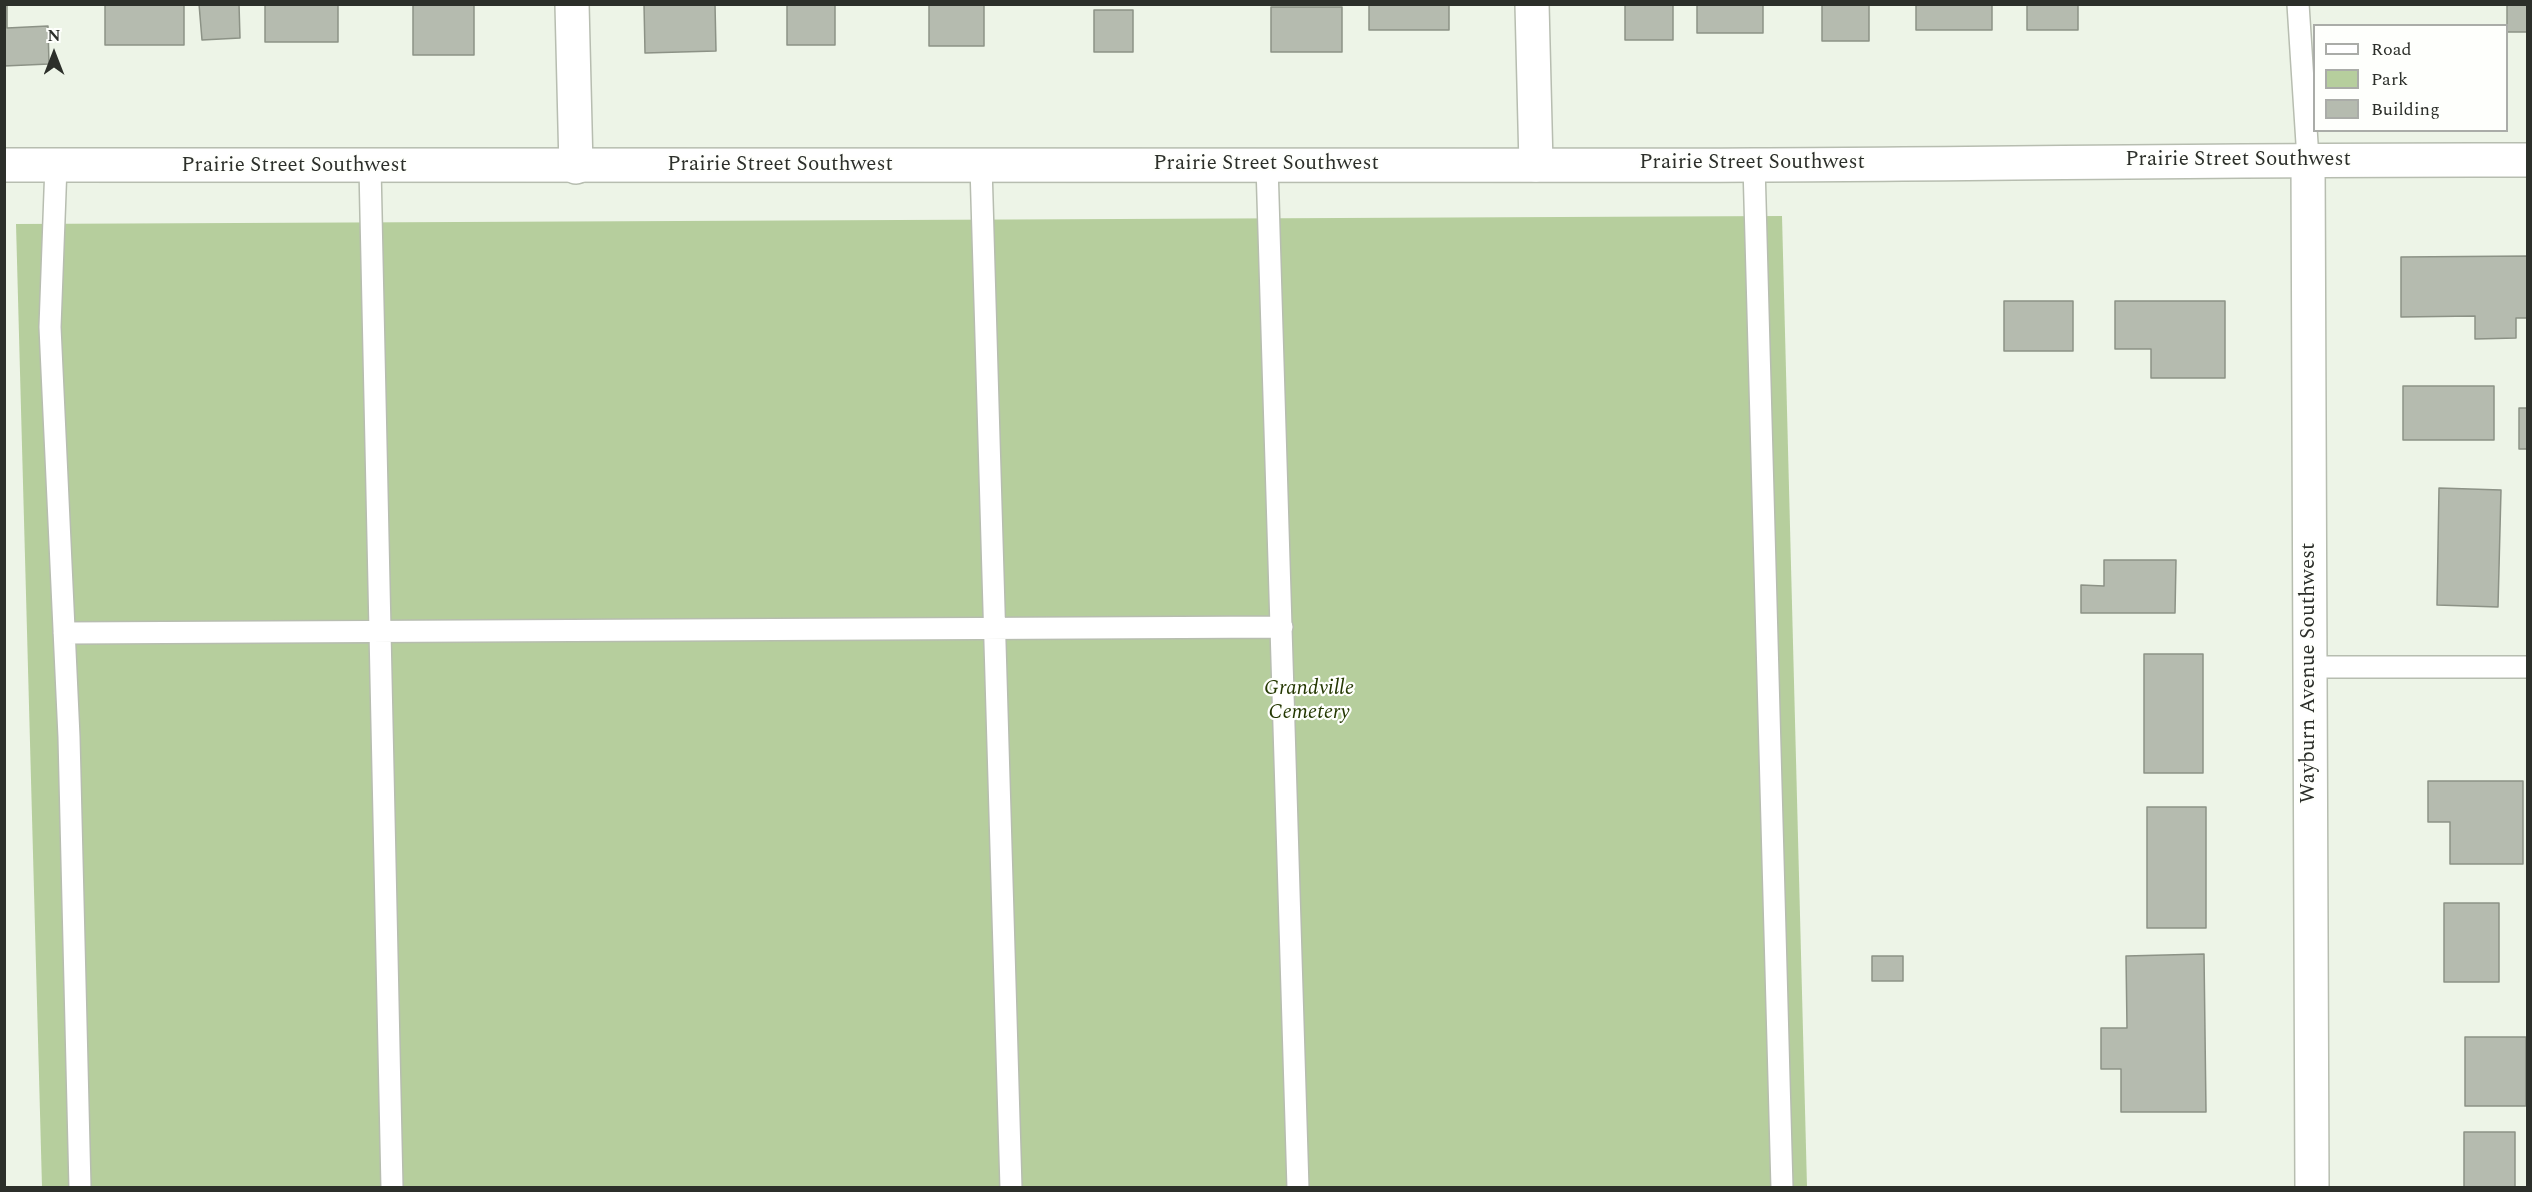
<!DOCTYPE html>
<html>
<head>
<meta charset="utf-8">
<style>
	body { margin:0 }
	#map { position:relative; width:2532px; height:1192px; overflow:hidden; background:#edf4e7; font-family:Spectral,serif }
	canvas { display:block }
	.frame { position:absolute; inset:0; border:6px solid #2c2f2a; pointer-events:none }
	.legend { position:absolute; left:2313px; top:24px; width:195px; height:108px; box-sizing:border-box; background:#fefffc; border:2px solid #aaaca8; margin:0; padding:8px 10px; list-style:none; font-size:18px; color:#2c2f2a }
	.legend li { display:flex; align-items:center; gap:12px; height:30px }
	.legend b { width:30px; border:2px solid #aaaca8 }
	.north { position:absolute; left:24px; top:24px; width:60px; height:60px; -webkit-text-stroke:4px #fefffc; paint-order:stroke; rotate:0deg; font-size:16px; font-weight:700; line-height:24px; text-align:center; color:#2c2f2a }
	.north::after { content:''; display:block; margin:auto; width:21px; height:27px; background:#2c2f2a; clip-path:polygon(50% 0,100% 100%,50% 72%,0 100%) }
</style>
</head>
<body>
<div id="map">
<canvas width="2532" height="1192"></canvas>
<div class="frame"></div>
<ul class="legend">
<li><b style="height:8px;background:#fff"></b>Road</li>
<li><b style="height:16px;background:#b6ce9d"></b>Park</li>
<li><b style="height:16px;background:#b5bbaf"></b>Building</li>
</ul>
<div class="north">N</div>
</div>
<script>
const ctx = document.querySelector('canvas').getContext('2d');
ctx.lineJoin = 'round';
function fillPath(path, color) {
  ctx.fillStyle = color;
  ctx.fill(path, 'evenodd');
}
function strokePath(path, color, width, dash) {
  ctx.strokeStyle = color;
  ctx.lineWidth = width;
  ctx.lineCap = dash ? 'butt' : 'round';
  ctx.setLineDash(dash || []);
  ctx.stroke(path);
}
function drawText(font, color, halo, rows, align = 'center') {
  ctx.font = font + ' Spectral,serif';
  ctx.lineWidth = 4.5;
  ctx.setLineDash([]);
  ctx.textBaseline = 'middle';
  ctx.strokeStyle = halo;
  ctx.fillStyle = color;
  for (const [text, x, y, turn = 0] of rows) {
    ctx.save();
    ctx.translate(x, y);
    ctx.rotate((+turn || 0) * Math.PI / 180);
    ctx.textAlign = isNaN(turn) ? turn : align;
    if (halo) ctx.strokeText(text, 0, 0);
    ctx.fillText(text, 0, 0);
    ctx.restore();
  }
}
const green = new Path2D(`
	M1782,216L1807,1187H42L16,224Z`);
const building = new Path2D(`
	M4,4H7V28L48,26L49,64L4,66Z
	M105,4H184V45H105Z
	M199,4H239L240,38L202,40Z
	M265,4H338V42H265Z
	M413,4H474V55H413Z
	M644,4H715L716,51L645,53Z
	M787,4H835V45H787Z
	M929,4H984V46H929Z
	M1369,4H1449V30H1369Z
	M1625,4H1673V40H1625Z
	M1697,4H1763V33H1697Z
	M1822,4H1869V41H1822Z
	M1916,4H1992V30H1916Z
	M2027,4H2078V30H2027Z
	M2507,4H2528V32H2507Z
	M1271,7H1342V52H1271Z
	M1094,10H1133V52H1094Z
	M2528,256V318H2516V338L2475,339V316L2401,317V257Z
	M2004,301H2073V351H2004Z
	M2115,301H2225V378H2151V349H2115Z
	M2403,386H2494V440H2403Z
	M2519,408H2528V449H2519Z
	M2439,488L2501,490L2498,607L2437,605Z
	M2104,560H2176L2175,613H2081V585L2104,586Z
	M2144,654H2203V773H2144Z
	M2428,781H2523V864H2450V822H2428Z
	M2147,807H2206V928H2147Z
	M2444,903H2499V982H2444Z
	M2204,954L2206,1112H2121V1069H2101V1028H2127L2126,956Z
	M1872,956H1903V981H1872Z
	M2465,1037H2526V1106H2465Z
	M2464,1132H2515V1188H2464Z`);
const lane = new Path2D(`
	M2298,4L2308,159
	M56,165L50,327L69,737L80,1188
	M1267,165L1298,1188
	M1754,165L1782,1188
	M981,166L1011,1188
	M370,167L392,1188
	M64,633L1282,627
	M2310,667H2528`);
const street = new Path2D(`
	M572,4L576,167
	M1532,4L1536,165
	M2308,159L2312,1188`);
const secondary = new Path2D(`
	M4,165C588,167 1171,168 1754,165C2012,164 2270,159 2528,160`);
const streetNames = [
	["Prairie Street Southwest",2238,161],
	["Prairie Street Southwest",1752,164],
	["Prairie Street Southwest",1266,165],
	["Prairie Street Southwest",780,166],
	["Prairie Street Southwest",294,167],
	["Wayburn Avenue Southwest",2310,673,-90]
];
const parkNames = [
	["Grandville",1309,690],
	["Cemetery",1309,714]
];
fillPath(green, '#b6ce9d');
fillPath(building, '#b5bbaf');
strokePath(building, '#8c9286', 1.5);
strokePath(lane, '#b7bdb0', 24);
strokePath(street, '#b7bdb0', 36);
strokePath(secondary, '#b7bdb0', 36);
strokePath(lane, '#fff', 21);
strokePath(street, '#fff', 33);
strokePath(secondary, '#fff', 33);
drawText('21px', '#2c2f2a', '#fefffc', streetNames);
drawText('italic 21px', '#243802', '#fefffc', parkNames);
</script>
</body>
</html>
